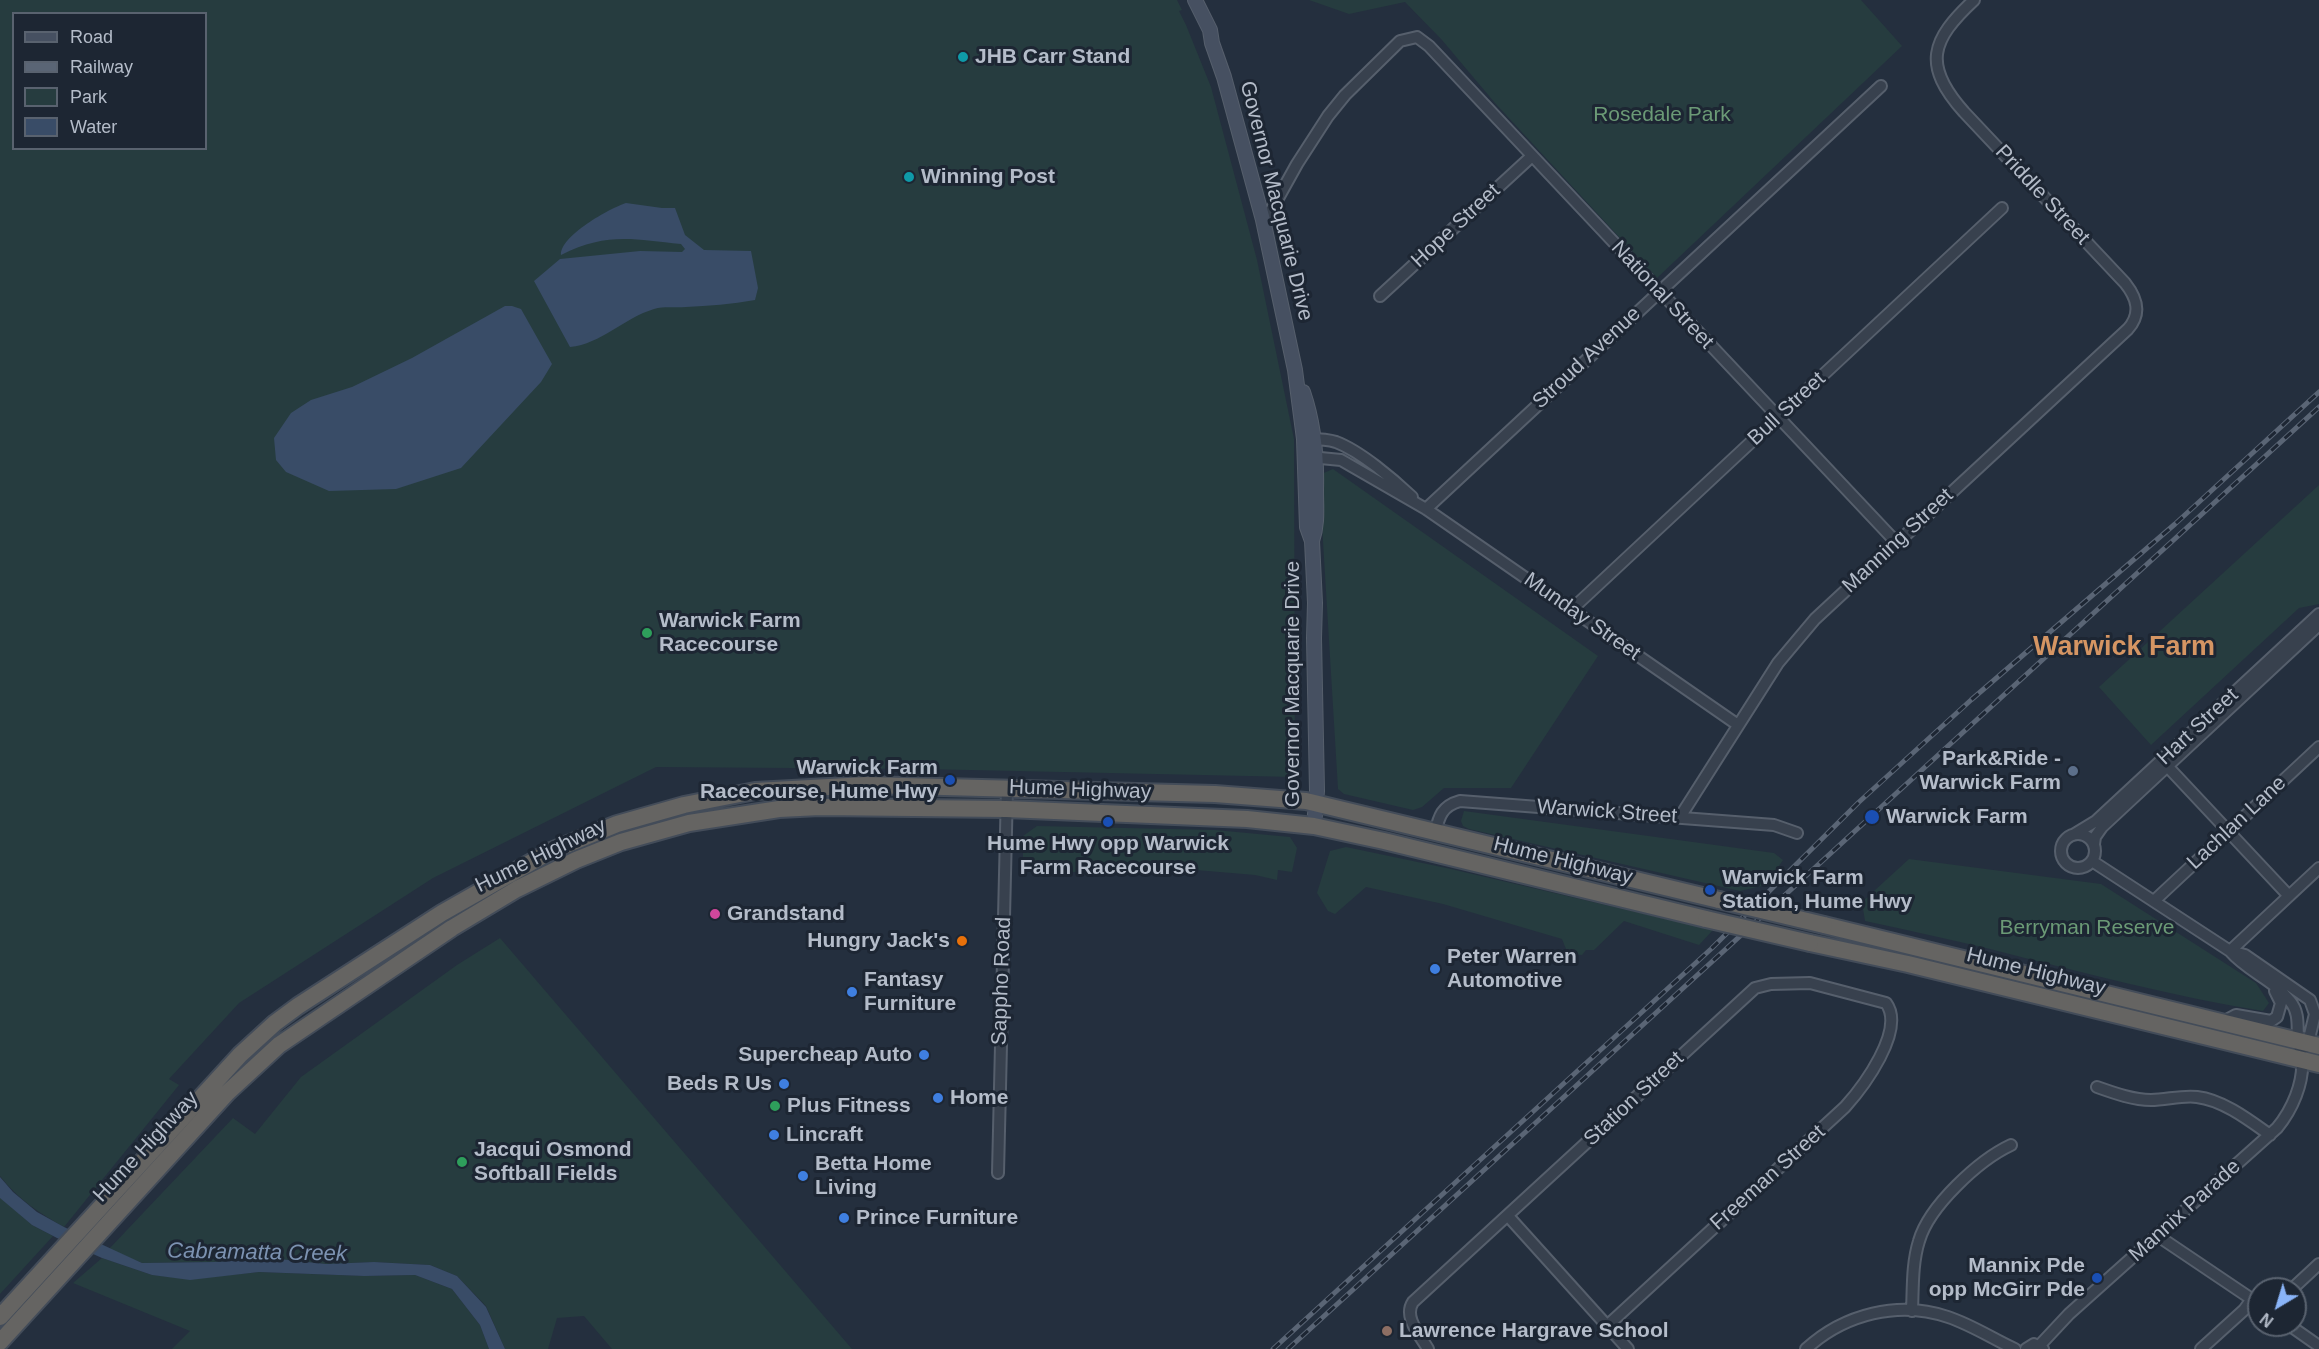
<!DOCTYPE html>
<html>
<head>
<meta charset="utf-8">
<style>
	body { margin:0 }
	#map { position:relative; width:2319px; height:1349px; overflow:hidden; background:#242f3e; font-family:Arial,sans-serif }
	canvas { display:block }
	.legend { position:absolute; left:12px; top:12px; width:195px; height:138px; box-sizing:border-box; background:#1d2633; border:2px solid #59626f; margin:0; padding:8px 10px; list-style:none; font-size:18px; color:#b4bcc9 }
	.legend li { display:flex; align-items:center; gap:12px; height:30px }
	.legend b { width:30px; border:2px solid #59626f }
	.north { position:absolute; left:2247px; top:1277px; width:60px; height:60px; box-sizing:border-box; background:#1d2633; border:2px solid #59626f; border-radius:50%; rotate:218deg; font-size:16px; font-weight:700; line-height:24px; text-align:center; color:#b4bcc9 }
	.north::after { content:''; display:block; margin:auto; width:21px; height:27px; background:#8ab4f8; clip-path:polygon(50% 0,100% 100%,50% 72%,0 100%) }
</style>
</head>
<body>
<div id="map">
<canvas width="2319" height="1349"></canvas>
<ul class="legend">
<li><b style="height:8px;background:#465061"></b>Road</li>
<li><b style="height:8px;background:#5a6575"></b>Railway</li>
<li><b style="height:16px;background:#263c3f"></b>Park</li>
<li><b style="height:16px;background:#394c67"></b>Water</li>
</ul>
<div class="north">N</div>
</div>
<script>
const ctx = document.querySelector('canvas').getContext('2d');
ctx.lineJoin = 'round';
function fillPath(path, color) {
  ctx.fillStyle = color;
  ctx.fill(path, 'evenodd');
}
function strokePath(path, color, width, dash) {
  ctx.strokeStyle = color;
  ctx.lineWidth = width;
  ctx.lineCap = dash ? 'butt' : 'round';
  ctx.setLineDash(dash || []);
  ctx.stroke(path);
}
function drawText(font, color, halo, rows, align = 'center') {
  ctx.font = font + ' Arial,sans-serif';
  ctx.lineWidth = 6;
  ctx.setLineDash([]);
  ctx.textBaseline = 'middle';
  ctx.strokeStyle = halo;
  ctx.fillStyle = color;
  for (const [text, x, y, turn = 0] of rows) {
    ctx.save();
    ctx.translate(x, y);
    ctx.rotate((+turn || 0) * Math.PI / 180);
    ctx.textAlign = isNaN(turn) ? turn : align;
    if (halo) ctx.strokeText(text, 0, 0);
    ctx.fillText(text, 0, 0);
    ctx.restore();
  }
}
const green = new Path2D(`
	M0,0H1177L1182,10L1179,11L1186,25L1211,87L1257,260L1294,439L1295,777L923,769L656,767L433,878L239,1003L169,1079L179,1085L64,1227C39,1213 18,1199 0,1176ZM14,14H206V148H14Z
	M1309,0H1861L1902,46L1657,278L1495,103L1442,40L1405,2L1349,14Z
	M1333,469L1598,656L1511,788H1444L1422,807L1413,810L1344,794L1338,789L1319,475Z
	M2319,485V604L2299,608L2151,745L2099,687Z
	M1464,811L1774,853L1783,860L1766,885L1740,891L1469,829L1463,826L1461,821Z
	M1037,826L1215,830L1290,837L1297,848L1292,872L1278,870L1277,880L1255,875L1137,865L1129,871L1073,872L1023,866V836Z
	M1346,847L1451,869L1713,930L1699,945L1624,921L1594,950H1586L1582,955L1568,954L1562,939L1443,904L1366,887L1335,914L1328,911L1317,893L1330,851Z
	M1909,859L2101,884L2256,983L2269,1003L2263,1011C2170,996 2081,972 1990,949C1949,939 1907,930 1865,921L1862,902Z
	M500,938L852,1349H612L584,1316L557,1318L548,1349H505L486,1306L457,1276L430,1265L374,1262L326,1264L270,1258L214,1262L142,1263L109,1249L233,1118L255,1134L301,1077L457,965Z
	M0,1197L32,1225L53,1236L0,1294Z
	M102,1258L152,1275L190,1279L259,1272L364,1276L415,1275L452,1289L480,1325L489,1349H172L190,1331L73,1283Z`);
const water = new Path2D(`
	M626,203L662,208H675L685,235L704,250L751,251L758,288L755,300C732,304 708,306 686,307C675,308 664,306 654,309C624,318 601,344 570,347L534,281L560,259L640,251L682,252L685,249L681,244C633,239 606,232 561,255C560,236 610,208 626,203Z
	M505,306H512L521,309L552,364L541,382L461,468L396,489L329,491L286,472L276,460L274,438L291,413L311,400L352,387L412,358Z
	M0,1177L13,1192L37,1212L64,1227L142,1263L214,1262L270,1258L326,1264L374,1262L430,1265L457,1276L486,1307L505,1349H489L480,1325L452,1289L415,1275L364,1276L259,1272L190,1280L152,1275L102,1258L57,1238L32,1225L0,1198Z`);
const minor = new Path2D(`
	M1263,220L1272,209L1297,164L1328,116L1345,95L1400,41L1417,37L1429,46L1896,542
	M1380,296L1532,156
	M1308,439C1318,439 1327,439 1336,442C1360,451 1393,479 1412,497
	M1310,457L1341,460L1426,509L1738,725
	M1426,509L1881,86
	M1571,610L2002,208
	M2168,767L2289,896
	M1680,817L1778,663L1815,619L2128,329C2142,313 2137,298 2125,283L1964,112C1922,65 1931,40 1974,0
	M1435,833C1439,816 1442,806 1460,801L1774,825L1797,833
	M2061 851a17 17 0 1 1 34 0a17 17 0 1 1-34 0Z
	M2073,835L2096,821L2319,614
	M2094,844L2095,837L2102,827L2319,625
	M2155,900L2319,747
	M2230,951L2245,955L2310,1000L2315,1014L2307,1047
	M2230,951L2319,868
	M2223,1022L2236,1015L2271,1021L2277,1017L2281,1003L2275,991
	M2097,1087C2114,1093 2133,1100 2151,1100C2166,1100 2182,1095 2197,1097C2223,1100 2249,1120 2270,1135
	M998,1173L1007,789
	M1508,1216L1628,1349
	M2158,1236L2259,1304
	M2292,1289L2319,1264
	M1912,1311C1913,1288 1912,1263 1919,1241C1929,1206 1979,1160 2011,1145
	M2289,1325L2319,1346
	M2040,1345L2069,1314L2277,1128C2292,1110 2304,1083 2302,1059C2301,1053 2299,1047 2298,1041C2297,1027 2300,1013 2290,1001C2274,980 2247,971 2230,951L2092,861
	M1428,1349C1420,1335 1403,1317 1413,1302L1755,988L1771,984L1810,983L1886,1003C1906,1030 1863,1087 1845,1107L1607,1326
	M1806,1349C1844,1314 1899,1300 1948,1317C1972,1325 1993,1339 2015,1349
	M2026,1349L2034,1344L2043,1349
	M2201,1349L2244,1310L2252,1299`);
const secondary = new Path2D(`
	M1195,0L1210,30L1212,43L1224,77L1263,220L1295,370L1304,439L1307,527L1312,541L1315,603L1314,638L1317,791L1314,826
	M1303,392C1314,424 1317,455 1316,490C1316,508 1318,524 1312,541`);
const trunk = new Path2D(`
	M1824,925L2319,1046
	M1810,943L1908,964L2319,1064
	M0,1317L240,1055L275,1023L298,1006L442,913L551,851L617,824L684,805L755,791L866,785L1215,794L1306,801L1719,900
	M0,1342L227,1093L279,1045L452,928L517,889L576,860L621,842L689,823L779,809L820,807L1006,809L1247,819L1314,826L1384,841L1706,919`);
const rail = new Path2D(`
	M1273,1349L1711,949L1859,802L1971,700L2175,524L2319,392
	M1288,1349L2319,407`);
const trunkBridge = new Path2D(`
	M1719,900L1824,925
	M1706,919L1810,943`);
const markers = [
	[963,57,6,"#0f9aa8"],
	[909,177,6,"#0f9aa8"],
	[647,633,6,"#2e9e5b"],
	[2073,771,6,"#5c6f8a"],
	[950,780,6,"#1a4fb4"],
	[1872,817,8,"#1a4fb4"],
	[1108,822,6,"#1a4fb4"],
	[1710,890,6,"#1a4fb4"],
	[715,914,6,"#d1479c"],
	[962,941,6,"#e8710a"],
	[1435,969,6,"#3f7fe0"],
	[852,992,6,"#3f7fe0"],
	[924,1055,6,"#3f7fe0"],
	[784,1084,6,"#3f7fe0"],
	[938,1098,6,"#3f7fe0"],
	[775,1106,6,"#2e9e5b"],
	[774,1135,6,"#3f7fe0"],
	[462,1162,6,"#2e9e5b"],
	[803,1176,6,"#3f7fe0"],
	[844,1218,6,"#3f7fe0"],
	[2097,1278,6,"#1a4fb4"],
	[1387,1331,6,"#8d6e63"]
];
const poiNames = [
	["JHB Carr Stand",975,57],
	["Winning Post",921,177],
	["Warwick Farm",659,621],
	["Racecourse",659,645],
	["Park&Ride -",2061,759,"right"],
	["Warwick Farm",2061,783,"right"],
	["Warwick Farm",938,768,"right"],
	["Racecourse, Hume Hwy",938,792,"right"],
	["Warwick Farm",1886,817],
	["Hume Hwy opp Warwick",1108,844,"center"],
	["Farm Racecourse",1108,868,"center"],
	["Warwick Farm",1722,878],
	["Station, Hume Hwy",1722,902],
	["Grandstand",727,914],
	["Hungry Jack's",950,941,"right"],
	["Peter Warren",1447,957],
	["Automotive",1447,981],
	["Fantasy",864,980],
	["Furniture",864,1004],
	["Supercheap Auto",912,1055,"right"],
	["Beds R Us",772,1084,"right"],
	["Home",950,1098],
	["Plus Fitness",787,1106],
	["Lincraft",786,1135],
	["Jacqui Osmond",474,1150],
	["Softball Fields",474,1174],
	["Betta Home",815,1164],
	["Living",815,1188],
	["Prince Furniture",856,1218],
	["Mannix Pde",2085,1266,"right"],
	["opp McGirr Pde",2085,1290,"right"],
	["Lawrence Hargrave School",1399,1331]
];
const parkNames = [
	["Rosedale Park",1662,115],
	["Berryman Reserve",2087,928]
];
const streetNames = [
	["Priddle Street",2042,195,47],
	["Governor Macquarie Drive",1276,201,76],
	["Hope Street",1456,226,-43],
	["National Street",1662,295,47],
	["Stroud Avenue",1587,358,-43],
	["Bull Street",1787,409,-43],
	["Manning Street",1898,541,-43],
	["Munday Street",1582,617,35],
	["Governor Macquarie Drive",1293,684,-90],
	["Hart Street",2198,727,-43],
	["Hume Highway",1080,790,2],
	["Warwick Street",1607,812,4],
	["Lachlan Lane",2237,823,-43],
	["Hume Highway",541,856,-26],
	["Hume Highway",1563,861,14],
	["Hume Highway",2036,972,14],
	["Sappho Road",1002,981,-88],
	["Station Street",1634,1099,-43],
	["Hume Highway",146,1147,-47],
	["Freeman Street",1768,1178,-42],
	["Mannix Parade",2185,1211,-42]
];
const waterNames = [
	["Cabramatta Creek",257,1253,1]
];
const districtNames = [
	["Warwick Farm",2124,648]
];
fillPath(green, '#263c3f');
fillPath(water, '#394c67');
strokePath(minor, '#565f6c', 14);
strokePath(secondary, '#565f6c', 16);
strokePath(trunk, '#434c59', 20);
strokePath(minor, '#38414e', 10);
strokePath(secondary, '#465061', 14);
strokePath(trunk, '#656462', 16);
strokePath(rail, '#5a6575', 5);
strokePath(rail, '#1d2633', 3, [9]);
strokePath(trunkBridge, '#434c59', 20, []);
strokePath(trunkBridge, '#656462', 16);
for (const [x, y, r, color] of markers) {
  const dot = new Path2D();
  dot.arc(x, y, r, 0, 2 * Math.PI);
  ctx.fillStyle = color;
  ctx.fill(dot);
  strokePath(dot, '#1d2633', 2);
}
drawText('bold 21px', '#b4bcc9', '#1d2633', poiNames, 'left');
drawText('21px', '#6b9a76', '#1d2633', parkNames);
drawText('21px', '#b4bcc9', '#1d2633', streetNames);
drawText('italic 22px', '#7c92b1', '#1d2633', waterNames);
drawText('bold 27px', '#d59563', '#1d2633', districtNames);
</script>
</body>
</html>
